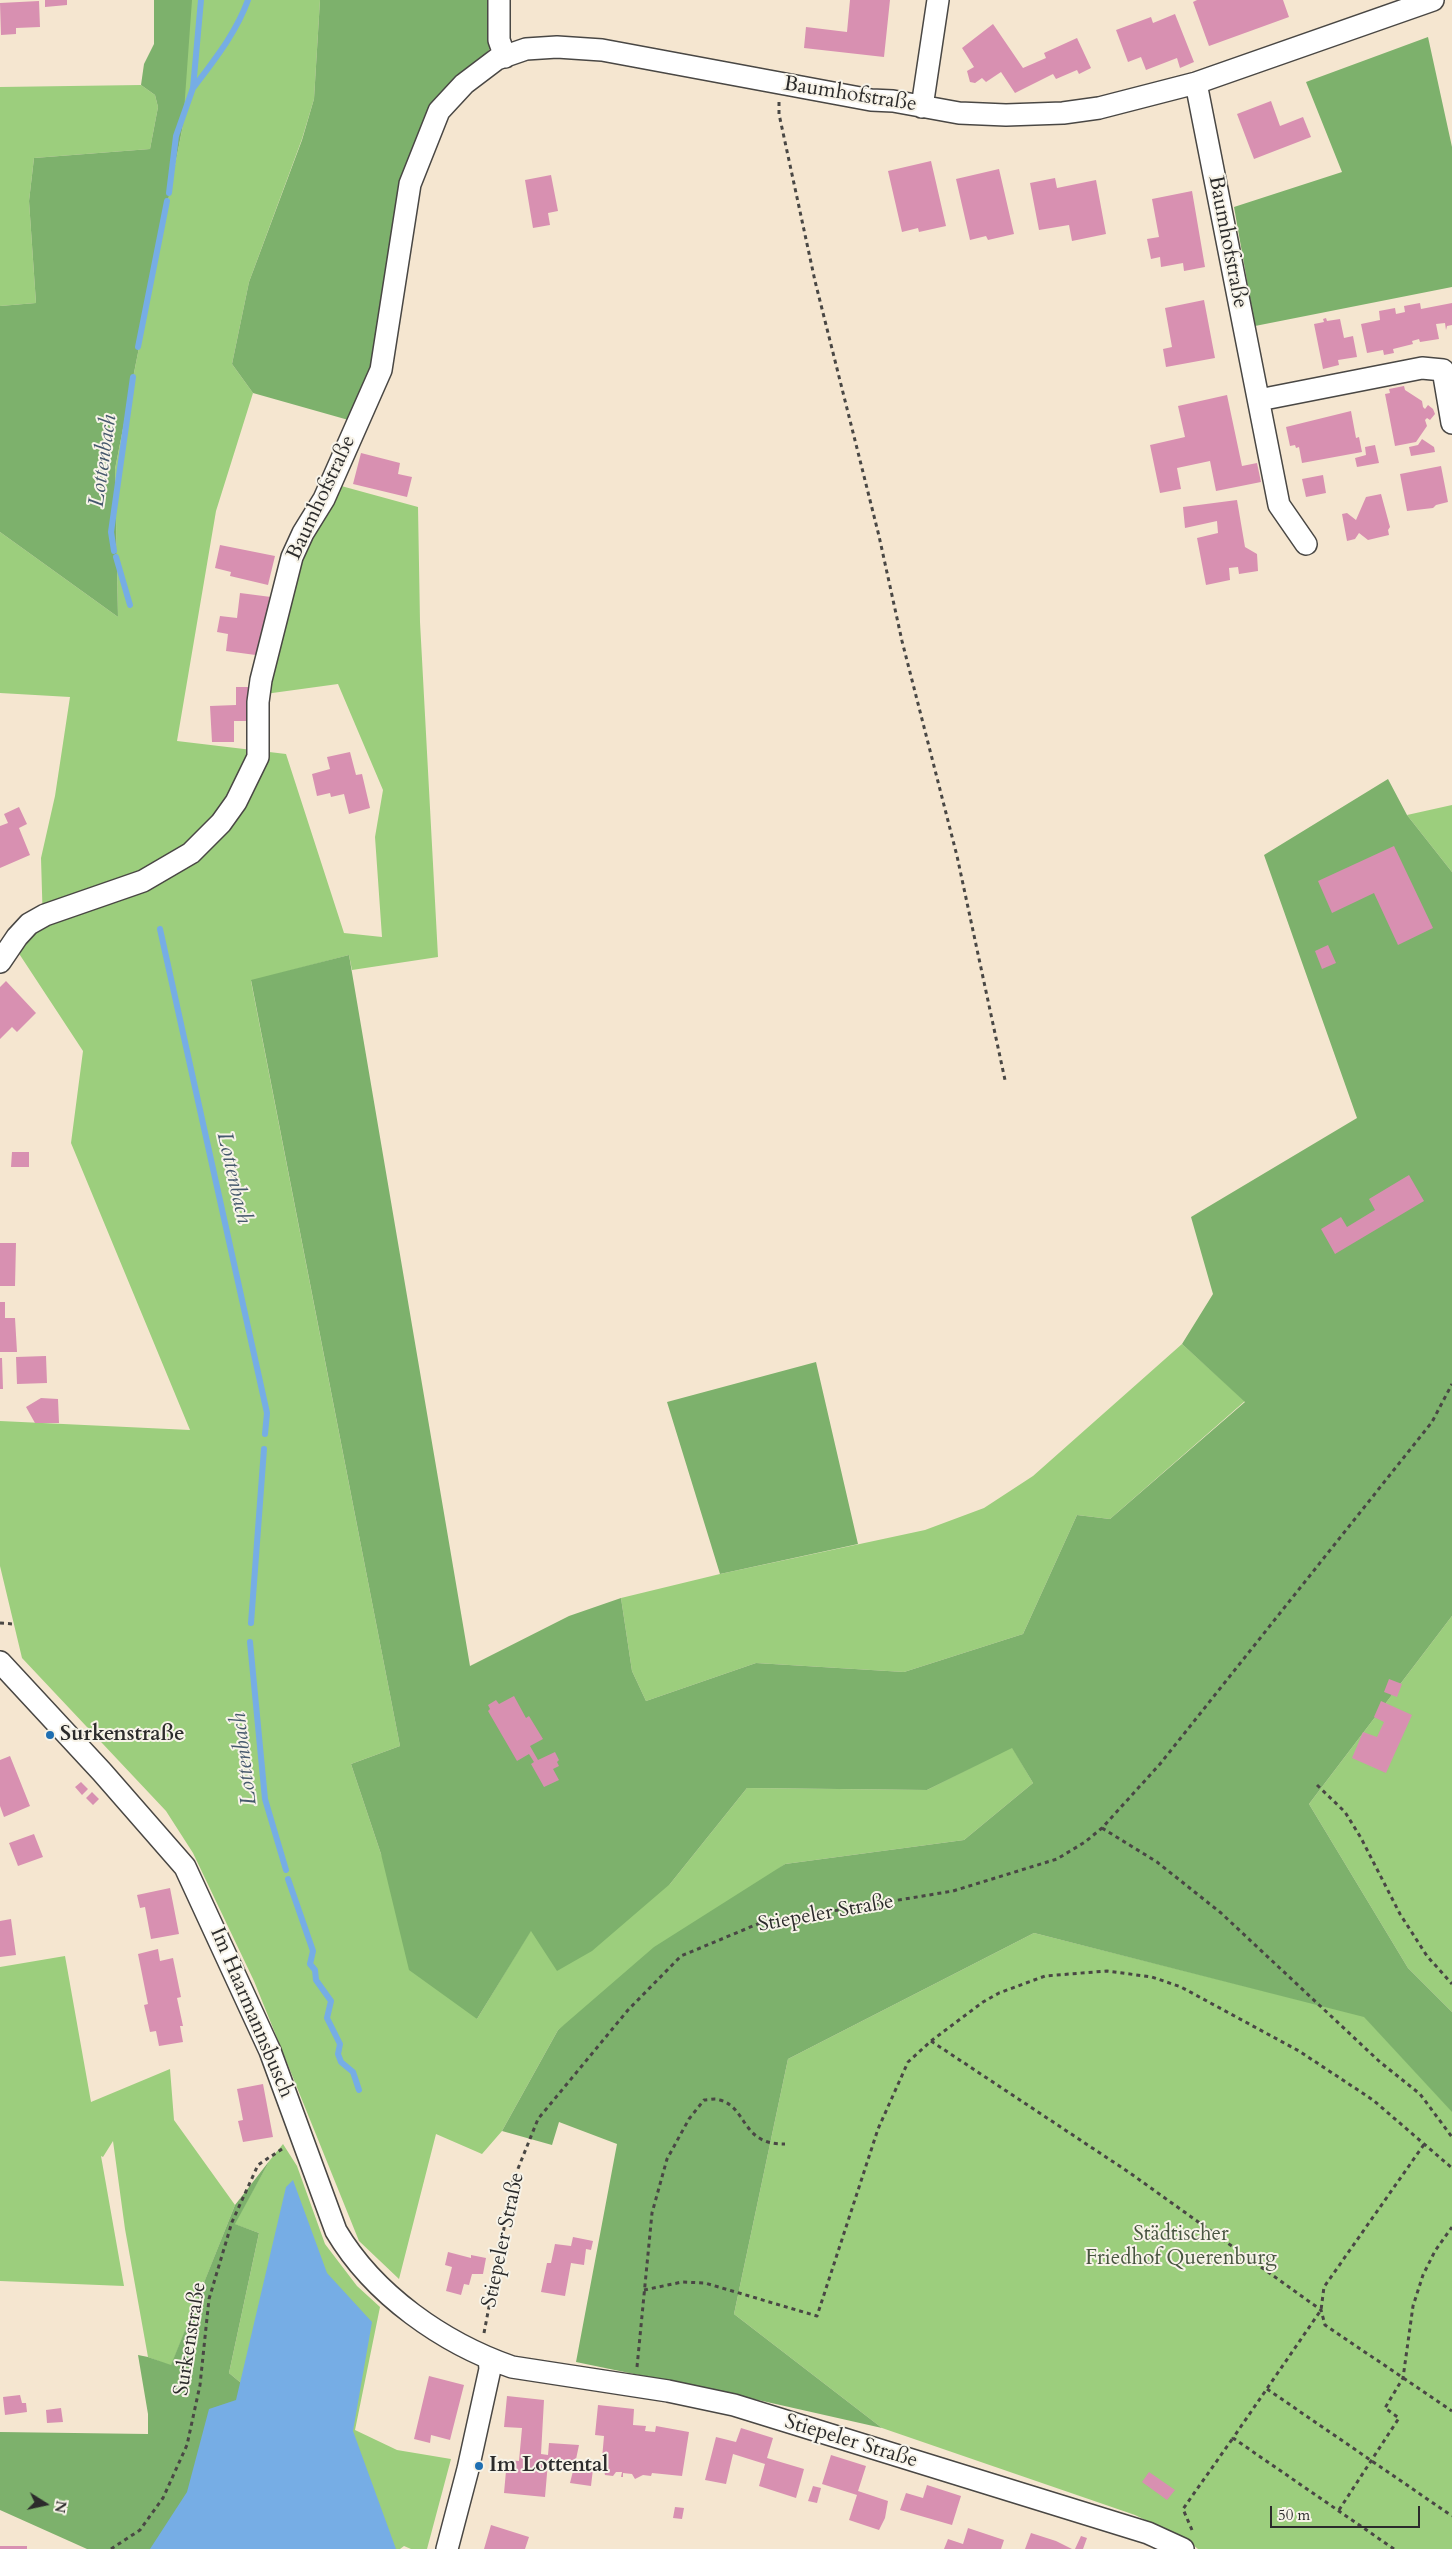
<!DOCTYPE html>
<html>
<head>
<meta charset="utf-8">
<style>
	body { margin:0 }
	#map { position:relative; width:1452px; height:2549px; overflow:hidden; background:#f5e6d0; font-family:Cardo,serif }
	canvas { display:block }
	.north { position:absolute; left:20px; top:2479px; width:50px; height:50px; -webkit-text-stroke:4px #f7f3e8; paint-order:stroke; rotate:100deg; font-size:14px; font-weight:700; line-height:20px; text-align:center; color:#2b2b2b }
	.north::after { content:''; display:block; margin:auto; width:18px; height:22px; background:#2b2b2b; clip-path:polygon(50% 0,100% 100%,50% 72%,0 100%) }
	.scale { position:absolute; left:1270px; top:2506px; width:150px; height:22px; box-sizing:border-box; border:2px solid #2b2b2b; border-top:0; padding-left:6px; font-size:15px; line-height:18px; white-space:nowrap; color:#2b2b2b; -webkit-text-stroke:4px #f7f3e8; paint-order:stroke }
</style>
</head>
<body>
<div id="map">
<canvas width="1452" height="2549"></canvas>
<div class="north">N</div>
<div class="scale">50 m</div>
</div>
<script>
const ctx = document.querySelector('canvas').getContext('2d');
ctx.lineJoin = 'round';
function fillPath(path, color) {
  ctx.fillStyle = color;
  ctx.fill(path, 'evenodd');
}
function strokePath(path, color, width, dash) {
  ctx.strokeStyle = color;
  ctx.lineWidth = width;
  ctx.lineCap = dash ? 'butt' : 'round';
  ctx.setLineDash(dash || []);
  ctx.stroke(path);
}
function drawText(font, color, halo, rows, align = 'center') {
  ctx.font = font + ' Cardo,serif';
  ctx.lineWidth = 4;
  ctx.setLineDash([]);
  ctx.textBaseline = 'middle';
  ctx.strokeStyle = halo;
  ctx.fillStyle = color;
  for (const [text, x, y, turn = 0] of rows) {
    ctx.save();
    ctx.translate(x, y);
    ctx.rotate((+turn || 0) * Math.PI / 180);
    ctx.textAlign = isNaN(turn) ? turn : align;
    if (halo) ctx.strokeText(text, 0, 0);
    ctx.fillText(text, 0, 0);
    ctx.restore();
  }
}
const green = new Path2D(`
	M185,0H320L314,99L302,139L249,282L232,364L253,393L216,511L177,741L286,754L344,933L382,937L375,837L383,790L338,684L265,694L304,540L334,484L418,507L420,622L438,957L352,970L349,955L251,981L400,1746L351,1764L381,1854L477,2019L531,1930L670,1884L747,1788L927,1790L1012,1747L1033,1783L964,1840L785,1864L558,2030L502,2131L482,2154L436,2134L399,2279L359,2241L254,1981L193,1853L166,1811L22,1658L0,1566V1421L190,1430L71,1143L83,1051L16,949L43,926L41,858L55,796L70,697L0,693V532L118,617L115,469L183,125Z
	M141,85L155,95L158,107L150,149L34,158L29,201L36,303L0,306V87Z
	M1452,805V872L1407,815Z
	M1182,1344L1245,1401L1110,1519L1077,1515L1023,1634L904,1672L756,1663L646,1701L632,1671L621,1598L720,1574L925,1530L984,1508L1033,1476Z
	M1452,1616V2012L1408,1968L1309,1804Z
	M1034,1933L1364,2016L1452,2111V2549H1198L1188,2541L1135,2515L882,2428L734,2314L788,2059Z
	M65,1956L91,2102L170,2069L174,2120L235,2205L171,2366L148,2357L125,2229L113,2141L103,2157L101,2156L124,2286L0,2281V1967Z
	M283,2144L297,2166L325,2244L357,2286L380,2307L355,2430L397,2450L451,2459L427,2549H411L404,2546L400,2549H220L264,2402L229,2373L259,2233L234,2224L270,2160Z`);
const forest = new Path2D(`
	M154,0H192L183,125L115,469L118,617L0,532V306L36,303L29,201L34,158L150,149L158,107L155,95L141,85L144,64L154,44Z
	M320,0H488L492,47L434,105L378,361L352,421L253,393L232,364L249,282L302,140L314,99Z
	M1428,37L1452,147V287L1255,326L1234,207L1342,172L1306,82Z
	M1388,779L1407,815L1452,872V1616L1309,1804L1408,1968L1452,2012V2112L1364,2017L1034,1933L788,2059L734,2314L882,2428L736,2395L576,2362L617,2144L559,2122L552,2145L502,2131L558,2030L654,1947L785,1864L964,1840L1033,1783L1012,1748L927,1790L747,1788L670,1884L592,1951L557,1971L531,1931L477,2019L409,1970L381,1854L351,1764L400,1746L251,980L349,955L470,1666L569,1616L621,1598L632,1671L646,1701L756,1663L904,1672L1023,1634L1077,1515L1110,1519L1245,1402L1182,1344L1213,1294L1191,1217L1357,1118L1264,855Z
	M816,1362L858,1544L720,1574L667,1402Z
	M270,2160L235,2224L259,2233L229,2373L264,2402L220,2549H87L0,2510V2432L148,2434V2414L138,2355L148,2357L171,2365L235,2205Z`);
const water = new Path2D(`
	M293,2180L327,2273L372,2322L353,2431L396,2549H150L187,2492L209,2409L236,2400L286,2187Z`);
const stream = new Path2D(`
	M194,87C215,59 236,33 248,0
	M169,193L176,136L193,88L201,0
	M138,347L167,201
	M114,551L111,532L133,377
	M116,557L130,605
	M160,929L267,1413L265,1434
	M251,1623L264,1449
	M250,1642L265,1799L286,1870
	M288,1879L313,1951L310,1964L315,1970L316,1980L331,2001L327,2018L340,2044L338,2054L341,2062L353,2072L359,2090`);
const building = new Path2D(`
	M45,0H67V5L45,7Z
	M850,0H890L884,57L804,48L806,27L847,32Z
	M1197,0H1283L1289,17L1209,46L1193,2Z
	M39,1L40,27L16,28V34L1,35L0,3Z
	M1175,14L1194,62L1180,68L1177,58L1146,70L1141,57L1128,62L1116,30L1151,17L1153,23Z
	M993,24L1023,68L1046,58L1044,53L1077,38L1091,68L1079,74L1077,70L1056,79L1053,74L1015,93L1001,72L986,82L982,78L975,83L970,82L967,71L974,67L962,48Z
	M1271,101L1280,126L1303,117L1311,137L1254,159L1237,114Z
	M931,161L946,226L919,232L918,228L902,232L888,171Z
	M999,169L1014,234L988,240L986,236L970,240L956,179Z
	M551,175L558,211L548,213L550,225L533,228L525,180Z
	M1055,178L1057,188L1096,180L1106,234L1072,241L1069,225L1039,230L1030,183Z
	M1192,191L1205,267L1184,271L1183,263L1161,267L1160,257L1151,259L1147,239L1159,237L1152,199Z
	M1204,300L1215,358L1166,367L1163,349L1172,347L1165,308Z
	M1420,303L1421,309L1452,303V325L1447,326L1446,330L1445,323L1436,324L1439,339L1420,342L1419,339L1412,341L1413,344L1393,349L1394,353L1384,355L1383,350L1367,353L1361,324L1380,320L1379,311L1395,308L1396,314L1405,312L1404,306Z
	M1326,318L1327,321L1340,319L1344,338L1353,336L1357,357L1338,360L1339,365L1323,369L1314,324L1324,322L1323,319Z
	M1404,386L1405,390L1422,401L1423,407L1425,409L1428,405L1433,409L1435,414L1430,420L1427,418L1425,420L1427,426L1416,442L1395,446L1385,394L1390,393L1389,389Z
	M1227,395L1242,466L1257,463L1261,482L1216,491L1210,461L1177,468L1181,489L1160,493L1150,445L1185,437L1178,406Z
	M1351,411L1356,438L1359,437L1362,452L1302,463L1299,447L1296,448L1295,445L1290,446L1286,427Z
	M1422,439L1434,447L1435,452L1411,456L1409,447L1418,445Z
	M1375,445L1379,463L1357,467L1355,458L1366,455L1365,447Z
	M361,453L400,463L398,474L412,477L407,497L353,484Z
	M1441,466L1448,502L1436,505L1433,508L1407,511L1400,474Z
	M1323,475L1326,493L1306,497L1302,479Z
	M1381,494L1390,527L1388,530L1389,535L1368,540L1359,533L1355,539L1347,541L1342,514L1347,513L1356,520L1366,497Z
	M1237,500L1245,547L1257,554L1258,571L1239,574L1238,567L1229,568L1230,580L1206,585L1197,538L1218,533L1217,521L1185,528L1183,507Z
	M220,545L275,556L268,585L230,576L231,572L215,568Z
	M240,593L271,597L263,656L226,651L228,634L217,632L220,616L237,618Z
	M236,687H250L251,721H234V742H212L210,706L236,705Z
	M350,752L356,775L362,774L370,808L349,814L344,794L331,797L330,793L317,796L312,774L330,769L327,757Z
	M19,807L27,824L19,828L30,855L0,868V826L8,823L4,814Z
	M1394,846L1433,928L1398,945L1374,893L1332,913L1318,881Z
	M1328,945L1336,963L1322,969L1315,951Z
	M6,981L36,1013L17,1032L12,1027L0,1039V987Z
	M12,1152H29V1167H11Z
	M1409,1175L1424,1201L1335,1254L1321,1229L1341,1217L1347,1227L1375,1210L1369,1199Z
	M0,1243H16L15,1286H0Z
	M0,1302H5V1318H15L17,1352H0Z
	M46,1356L47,1383L17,1384L16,1357Z
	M0,1358H2L3,1389H0Z
	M41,1398L58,1399L59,1423H35L26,1407Z
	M1389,1679L1402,1684L1397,1697L1384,1692Z
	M514,1696L526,1718L529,1716L543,1739L530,1746L538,1760L555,1752L559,1760L557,1762L559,1766L553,1769L559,1780L544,1787L531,1764L534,1762L529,1754L517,1761L488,1711L490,1709L488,1705L496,1700L499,1704Z
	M1381,1701L1412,1715L1386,1773L1352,1758L1363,1732L1377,1737L1384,1722L1374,1717Z
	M10,1756L30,1806L4,1817L0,1806V1760Z
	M81,1782L88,1789L82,1795L75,1787Z
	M92,1792L99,1799L93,1805L86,1798Z
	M34,1834L43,1857L18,1866L9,1843Z
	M170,1888L179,1934L151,1939L145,1907L140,1908L137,1895Z
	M11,1919L16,1955L0,1957V1921Z
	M158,1949L160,1961L173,1958L181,1997L177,1998L183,2026H180L183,2042L159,2046L156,2031L150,2032L144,2005L148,2004L138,1954Z
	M263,2084L273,2137L243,2142L238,2121L243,2120L237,2089Z
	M573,2237L593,2241L591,2250L586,2249L584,2265L571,2263L565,2296L541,2292L547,2263H551L555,2244L571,2246Z
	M448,2252L471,2258V2255L486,2258L483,2274H472L469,2285L464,2284L461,2295L446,2291L452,2267L445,2265Z
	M429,2376L464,2385L450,2440L431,2435L430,2443L414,2439Z
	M20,2395L22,2403H26L27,2412L5,2415L3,2397Z
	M507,2396L544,2400L541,2454L548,2455L549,2443L579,2445L575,2464L548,2462L545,2497L504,2493L507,2460L519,2461L522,2428L504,2427Z
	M598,2405L634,2409L633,2425L646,2426L645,2431L655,2432L656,2426L689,2432L682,2476L652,2473L651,2476L643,2475L635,2479L632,2474L623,2473V2477H621L622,2472H616L613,2476L605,2475L604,2470H601L604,2436L595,2435Z
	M61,2408L63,2422L47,2423L46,2410Z
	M741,2428L773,2438L767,2458L804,2469L796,2498L759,2486L765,2464L733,2454L726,2484L705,2480L716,2437L736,2442Z
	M831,2455L866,2466L858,2491L888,2501L885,2518L879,2530L849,2520L857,2495L822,2484Z
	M574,2467L593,2469L591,2486L570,2483Z
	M1149,2472L1175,2490L1167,2500L1142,2482Z
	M927,2485L961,2496L952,2525L900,2510L906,2493L923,2498Z
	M813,2486L821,2488L817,2503L808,2501Z
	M675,2507L684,2508L682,2519L673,2518Z
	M491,2525L529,2537L525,2549H484Z
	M968,2528L1004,2540L1001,2549H944L948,2539L963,2544Z
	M1031,2533L1056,2541L1072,2549H1025Z
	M1081,2536L1087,2538L1083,2549H1075Z
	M0,2546H27V2549H0Z`);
const path = new Path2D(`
	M779,102V114L815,281L879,536L902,641L957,856L1005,1080
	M0,1623L13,1624
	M1317,1785L1345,1812L1361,1838L1400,1914L1427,1956L1452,1984
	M1102,1828L1157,1862L1221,1913L1380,2062L1420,2094L1452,2137
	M931,2041L1130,2173L1321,2310L1325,2325L1452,2411
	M644,2290L682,2282L705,2283L817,2316L878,2129L908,2062L931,2041L983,2002L999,1993L1045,1976L1107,1971L1152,1977L1181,1987L1299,2051L1373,2100L1452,2168
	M484,2333L513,2181L538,2119L628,2010L681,1956L760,1923L953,1891L1057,1859L1085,1842L1102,1828L1160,1764L1432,1422L1452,1384
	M637,2367L652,2213L667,2159L689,2119L704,2100C709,2100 715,2098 720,2100C748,2108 741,2145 785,2144
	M1267,2389L1452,2516
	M1339,2510L1399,2418L1385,2408L1403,2378L1413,2306L1423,2275L1435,2251L1452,2227
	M1192,2530L1183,2509L1233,2438
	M111,2549L140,2530L163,2498L187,2445L200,2385L209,2299L232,2222L258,2165L285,2147
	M1394,2549L1233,2438L1321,2310L1324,2287L1425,2143`);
const minor = new Path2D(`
	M499,0V40L505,57
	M1196,83L1279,505L1306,544
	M922,107L938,0
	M1259,400L1422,368L1443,370L1452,423
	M0,962L17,937L29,924L45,915L143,881L191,853L221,823L236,802L258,757V702L261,680L292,557L303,533L324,499L381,370L410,184L439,111L464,84L497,59L526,49L557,47L602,50L871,100L893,101L959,113L1006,115L1063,113L1099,108L1196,83L1433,0
	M0,1662L102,1772L185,1867L270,2051L336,2231C374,2295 443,2343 512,2367L668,2391L734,2405L1148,2533L1183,2549
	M447,2549L468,2469L490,2369L489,2359`);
const markers = [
	[50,1735,5,"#1f6fb2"],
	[479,2466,5,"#1f6fb2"]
];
const streetNames = [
	["Baumhofstraße",850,95,9],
	["Baumhofstraße",1227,242,79],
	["Baumhofstraße",322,498,-65],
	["Stiepeler Straße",826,1914,-10],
	["Im Haarmannsbusch",251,2013,67],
	["Stiepeler Straße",504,2240,-78],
	["Surkenstraße",191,2339,-81],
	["Stiepeler Straße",851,2442,17]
];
const poiNames = [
	["Surkenstraße",60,1735],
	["Im Lottental",489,2466]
];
const parkNames = [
	["Städtischer",1181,2235],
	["Friedhof Querenburg",1181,2259]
];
const waterNames = [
	["Lottenbach",104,461,-82],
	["Lottenbach",233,1178,77],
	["Lottenbach",245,1759,-97]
];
fillPath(green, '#9cce7d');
fillPath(forest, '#7db16c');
fillPath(water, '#76ade5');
strokePath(stream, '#76ade5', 6);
fillPath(building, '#d890b1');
strokePath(minor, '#494744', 24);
strokePath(path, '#494744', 3, [4, 4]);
strokePath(minor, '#fff', 21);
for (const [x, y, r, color] of markers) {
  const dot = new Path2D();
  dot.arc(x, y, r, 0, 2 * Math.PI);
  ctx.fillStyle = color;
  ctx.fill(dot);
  strokePath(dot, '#f7f3e8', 2);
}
drawText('21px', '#2b2b2b', '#f7f3e8', streetNames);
drawText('bold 21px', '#2b2b2b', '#f7f3e8', poiNames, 'left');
drawText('21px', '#475440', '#f7f3e8', parkNames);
drawText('italic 22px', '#45586c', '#f7f3e8', waterNames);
</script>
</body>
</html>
